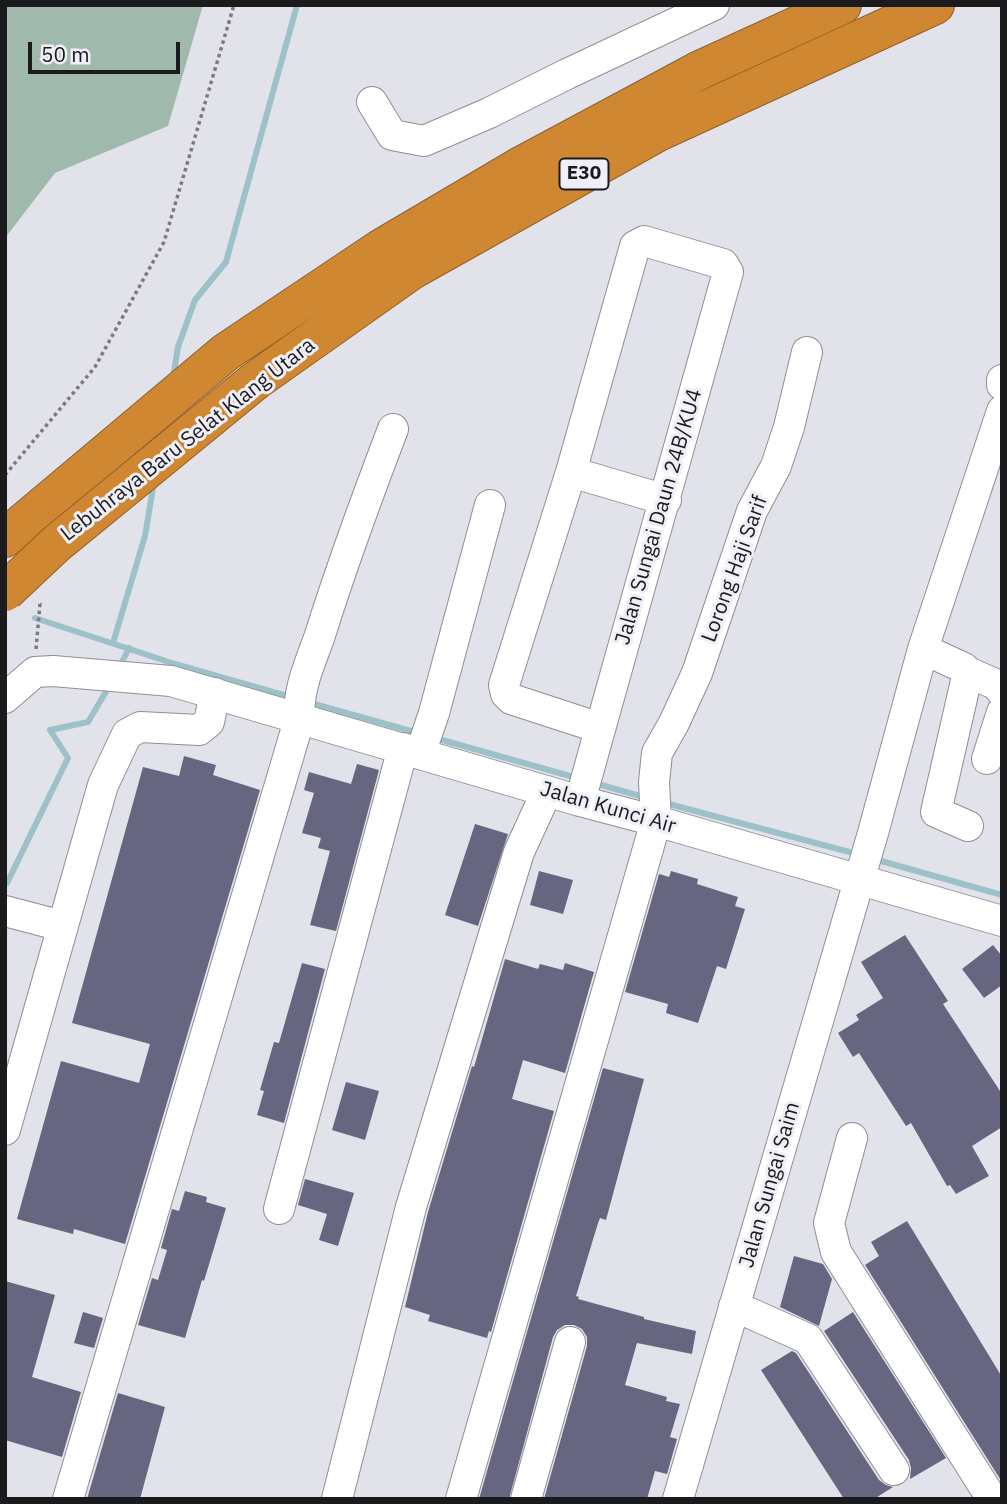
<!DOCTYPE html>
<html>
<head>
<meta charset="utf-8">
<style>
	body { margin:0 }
	#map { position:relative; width:1007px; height:1504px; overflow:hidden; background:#e2e2ea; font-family:"IBM Plex Sans",sans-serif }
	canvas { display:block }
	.frame { position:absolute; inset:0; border:7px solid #1b1b1e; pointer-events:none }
	.scale { position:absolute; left:28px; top:42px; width:152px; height:32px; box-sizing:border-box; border:4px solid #1b1b1e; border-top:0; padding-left:9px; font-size:21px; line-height:24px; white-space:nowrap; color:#1b1b1e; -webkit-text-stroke:5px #efeff7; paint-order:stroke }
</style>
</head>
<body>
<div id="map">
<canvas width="1007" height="1504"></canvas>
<div class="frame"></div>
<div class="scale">50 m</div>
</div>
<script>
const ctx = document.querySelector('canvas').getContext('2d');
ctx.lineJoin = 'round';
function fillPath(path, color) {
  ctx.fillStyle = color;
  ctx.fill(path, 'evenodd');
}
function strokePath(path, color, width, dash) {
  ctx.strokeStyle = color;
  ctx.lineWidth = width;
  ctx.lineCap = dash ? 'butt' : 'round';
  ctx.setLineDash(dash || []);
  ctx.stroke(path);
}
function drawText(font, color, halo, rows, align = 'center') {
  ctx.font = font + ' "IBM Plex Sans",sans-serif';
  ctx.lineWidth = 6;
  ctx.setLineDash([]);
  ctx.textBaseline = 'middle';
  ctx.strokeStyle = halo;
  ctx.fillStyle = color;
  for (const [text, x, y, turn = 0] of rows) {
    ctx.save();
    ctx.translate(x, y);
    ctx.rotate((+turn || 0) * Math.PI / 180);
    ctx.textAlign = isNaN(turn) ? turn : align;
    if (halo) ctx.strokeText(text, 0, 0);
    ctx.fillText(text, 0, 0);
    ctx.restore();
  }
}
const green = new Path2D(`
	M5,5H203L168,126L55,173L5,238Z`);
const stream = new Path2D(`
	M173,378L178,347L195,300L226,262L297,5
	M35,618L175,664L294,698
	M113,643L145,536L154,482
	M118,670L129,648
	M307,702L418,733
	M435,738L577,778
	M594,783L647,798
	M665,803L857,854
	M874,859L1002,895
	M5,882L7,883L68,758L50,730L88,722L110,685`);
const building = new Path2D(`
	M184,756L216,765L213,775L260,790L125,1244L74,1229L73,1234L17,1219L61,1061L139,1083L150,1044L72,1023L143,767L179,776Z
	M357,764L379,770L336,931L310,925L330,851L318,848L321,838L302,833L314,793L304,790L309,772L351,784Z
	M475,824L508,834L478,926L445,915Z
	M539,871L573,880L563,914L530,905Z
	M671,871L698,879L697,884L738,897L735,906L745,909L726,969L717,966L698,1023L666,1013L668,1004L625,992L659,874L669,877Z
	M905,935L948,1001L943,1004L1002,1094V1127L972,1146L989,1176L956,1194L950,1185L947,1186L911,1123L906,1126L859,1053L853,1057L838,1033L859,1020L856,1015L883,998L861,962Z
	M993,945L1002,956V985L984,998L962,969Z
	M505,959L538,969L540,964L563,970L565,963L594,972L565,1073L523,1060L512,1099L554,1111L491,1332L489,1331L487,1338L428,1321L430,1315L405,1307L428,1212L472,1066L474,1067Z
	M302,963L325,969L284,1123L257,1115L264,1091L260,1090L274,1042L279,1043Z
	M603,1068L644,1079L606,1220L600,1218L598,1223L576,1296L579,1297L578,1299L644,1317V1319L696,1331L692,1354L637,1343L625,1385L667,1397L666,1401L680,1404L670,1437L677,1439L667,1474L655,1471L647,1499H544L587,1346V1337L582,1329L574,1325H565L557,1330L553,1337L509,1499H479Z
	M346,1082L379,1091L365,1140L332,1130Z
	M305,1179L354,1193L338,1246L319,1240L327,1214L298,1205Z
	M185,1191L207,1197L206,1202L226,1208L204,1281L202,1280L185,1338L138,1325L152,1278L158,1280L167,1250L161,1248L172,1209L179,1211Z
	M907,1221L1002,1377V1482L865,1265L879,1256L871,1242Z
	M794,1256L823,1264L832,1279L819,1326L780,1307Z
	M5,1281L55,1295L32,1377L81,1392L62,1457L5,1440Z
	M83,1312L103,1318L94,1348L74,1343Z
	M853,1312L946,1458L910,1479L911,1468L909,1460L824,1331Z
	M792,1351L796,1353L879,1480L886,1485L893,1487L874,1499H844L761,1370Z
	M118,1393L165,1407L140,1499H87Z`);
const path = new Path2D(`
	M1001,5L1002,7
	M5,475L95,367L164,242L234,5
	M36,649L40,604L38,602`);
const minor = new Path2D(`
	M372,102L392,135L424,141L489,113L567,74L714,5
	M1002,380V385
	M571,472L666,500
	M923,649L964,668L968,672L936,812L968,826
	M968,672L997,685L1002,692
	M5,698L35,672L53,671L171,681L580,801L656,821L1002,921
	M420,754L434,713L490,505
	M987,759L1002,712
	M580,801L728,272L723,264L644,241L635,246L571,472L504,685L506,694L511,699L600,728
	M5,911L62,926
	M5,1130L103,785L127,734L140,727L199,730L209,722L215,693
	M852,1138L829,1223L836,1252L992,1499
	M279,1209L403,748
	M734,1306L808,1339L894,1470
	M68,1499L300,717C297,690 311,661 320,635C342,565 367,497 393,429
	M337,1499L411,1207L519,852L547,791
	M461,1499L656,821L654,782L657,753L674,723L697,673L752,511L776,466L789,427L807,352
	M526,1499L570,1342
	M678,1499L873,833L923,649L1002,411`);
const highway = new Path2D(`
	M255,381L412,270L658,132L935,5
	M5,538L226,352L380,249L519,167L700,70L842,5`);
const highwayBridge = new Path2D(`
	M5,592L56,544L255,381`);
const shields = [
	[584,174,49]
];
const shieldNames = [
	["E30",584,174]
];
const streetNames = [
	["Lebuhraya Baru Selat Klang Utara",188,440,-38],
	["Jalan Sungai Daun 24B/KU4",659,517,-74],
	["Lorong Haji Sarif",735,569,-70],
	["Jalan Kunci Air",608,808,16],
	["Jalan Sungai Saim",770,1185,-74]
];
fillPath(green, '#9fb9ac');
strokePath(stream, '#9dc1c9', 6);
fillPath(building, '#666680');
strokePath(minor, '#8e8e95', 32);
strokePath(highway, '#90612b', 40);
strokePath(path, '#7a7a7f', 3.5, [3.5, 3.5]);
strokePath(minor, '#fff', 30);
strokePath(highway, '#cf8732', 38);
strokePath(highwayBridge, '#90612b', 40, []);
strokePath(highwayBridge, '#cf8732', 38);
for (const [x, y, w] of shields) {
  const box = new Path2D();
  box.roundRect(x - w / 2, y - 15.5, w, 31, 5);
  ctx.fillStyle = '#efeff7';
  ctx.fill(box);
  strokePath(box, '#1b1b1e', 2);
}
drawText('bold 19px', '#1b1b1e', null, shieldNames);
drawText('21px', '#1b1b1e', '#efeff7', streetNames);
</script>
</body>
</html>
